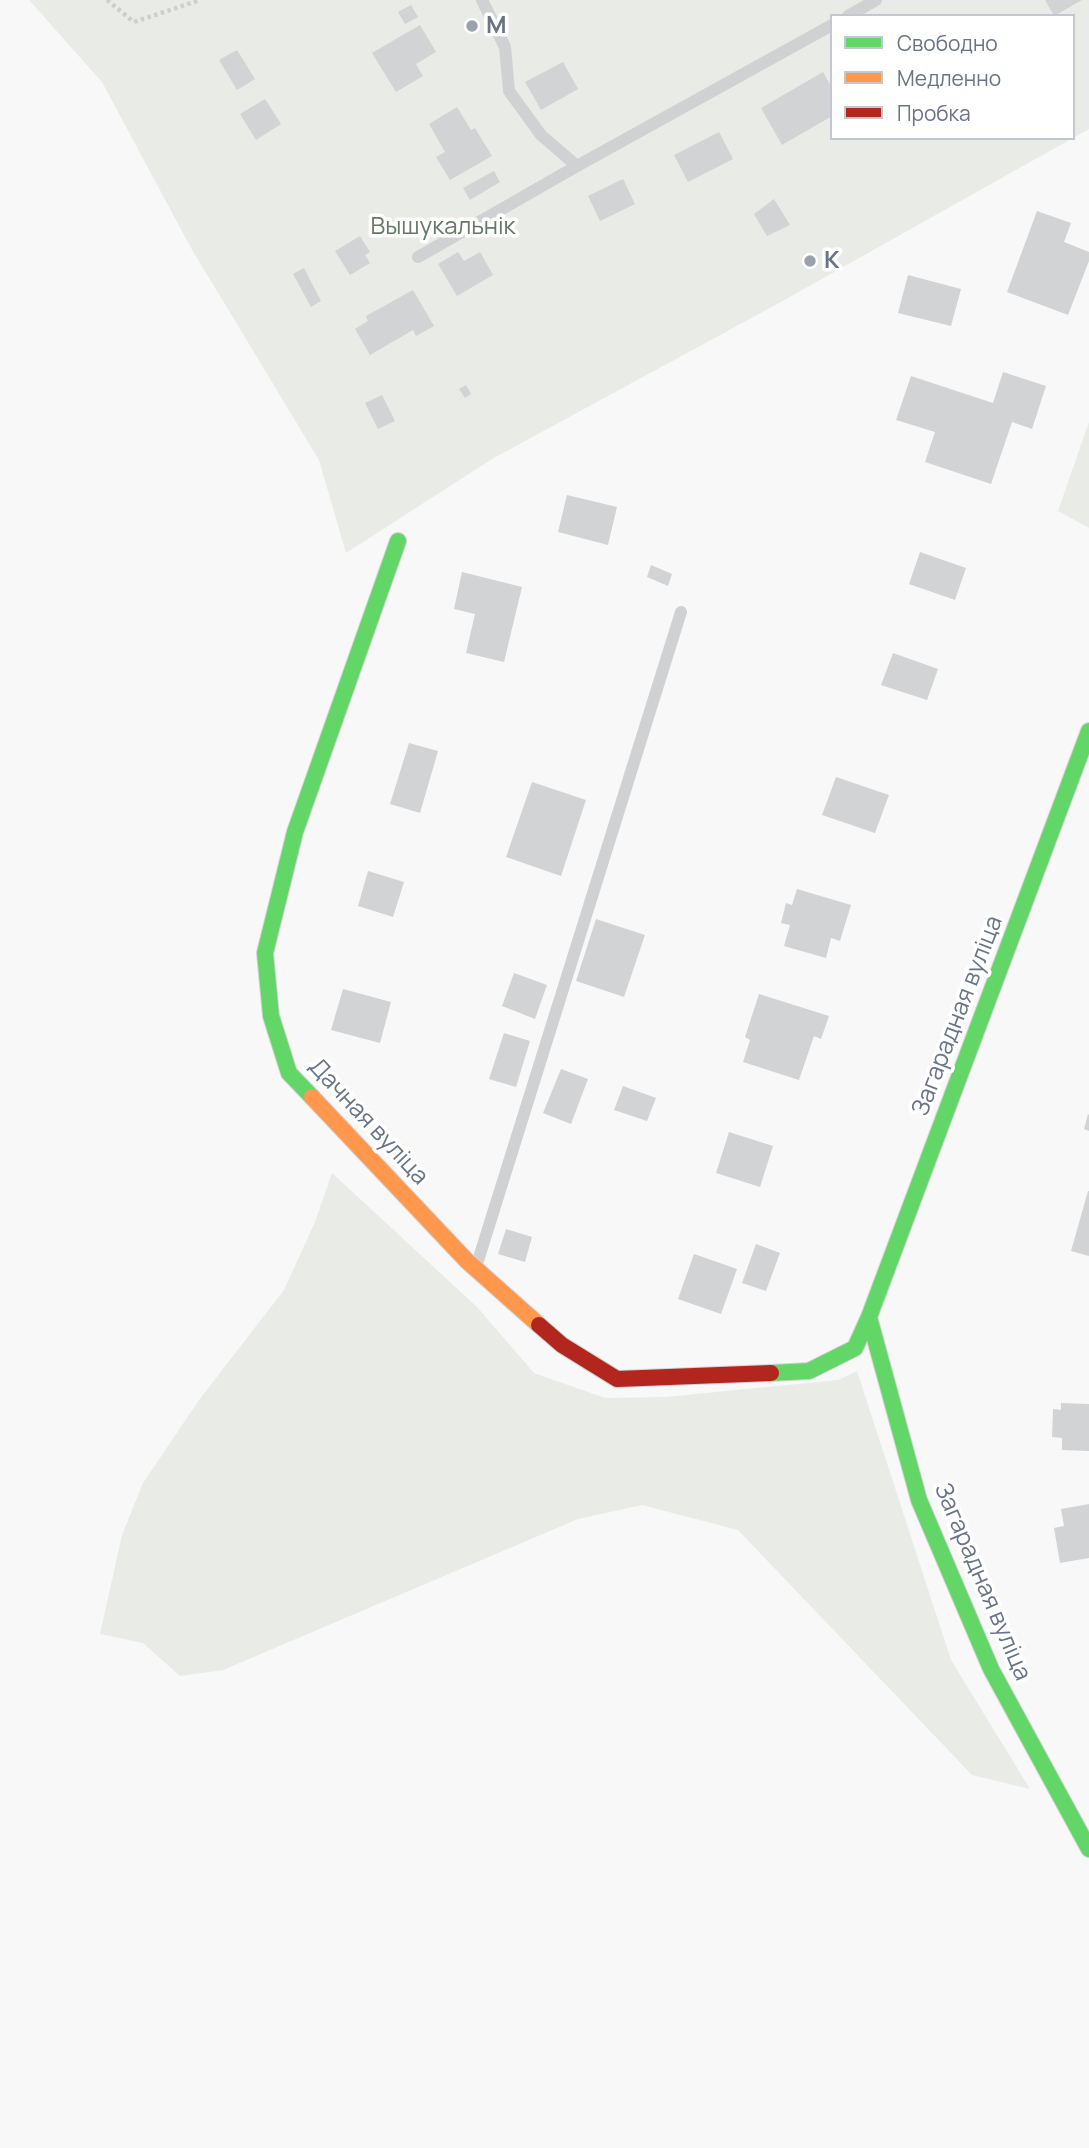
<!DOCTYPE html>
<html>
<head>
<meta charset="utf-8">
<style>
	body { margin:0 }
	#map { position:relative; width:1089px; height:2148px; overflow:hidden; background:#f8f8f8; font-family:Manrope,sans-serif }
	canvas { display:block }
	.legend { position:absolute; left:830px; top:14px; width:245px; height:126px; box-sizing:border-box; background:#fff; border:2px solid #c3c7cf; margin:0; padding:9px 12px; list-style:none; font-size:21px; color:#697488 }
	.legend li { display:flex; align-items:center; gap:14px; height:35px }
	.legend b { width:35px; border:2px solid #c3c7cf }
</style>
</head>
<body>
<div id="map">
<canvas width="1089" height="2148"></canvas>
<ul class="legend">
<li><b style="height:9px;background:#63d668"></b>Свободно</li>
<li><b style="height:9px;background:#ff974d"></b>Медленно</li>
<li><b style="height:9px;background:#b3261e"></b>Пробка</li>
</ul>
</div>
<script>
const ctx = document.querySelector('canvas').getContext('2d');
ctx.lineJoin = 'round';
function fillPath(path, color) {
  ctx.fillStyle = color;
  ctx.fill(path, 'evenodd');
}
function strokePath(path, color, width, dash) {
  ctx.strokeStyle = color;
  ctx.lineWidth = width;
  ctx.lineCap = dash ? 'butt' : 'round';
  ctx.setLineDash(dash || []);
  ctx.stroke(path);
}
function drawText(font, color, halo, rows, align = 'center') {
  ctx.font = font + ' Manrope,sans-serif';
  ctx.lineWidth = 7;
  ctx.setLineDash([]);
  ctx.textBaseline = 'middle';
  ctx.strokeStyle = halo;
  ctx.fillStyle = color;
  for (const [text, x, y, turn = 0] of rows) {
    ctx.save();
    ctx.translate(x, y);
    ctx.rotate((+turn || 0) * Math.PI / 180);
    ctx.textAlign = isNaN(turn) ? turn : align;
    if (halo) ctx.strokeText(text, 0, 0);
    ctx.fillText(text, 0, 0);
    ctx.restore();
  }
}
const green = new Path2D(`
	M29,0H1089V129L779,303L492,459L346,553L319,460L191,248L102,82ZM832,16H1073V138H832Z
	M1089,422V528L1058,511Z
	M332,1173L477,1307L534,1373L605,1398L666,1397L838,1380L857,1371L951,1660L1030,1789L972,1775L738,1530L642,1505L578,1519L223,1670L180,1676L143,1643L100,1634L122,1535L143,1483L199,1400L284,1290L315,1222Z`);
const building = new Path2D(`
	M1045,0H1082L1054,16Z
	M411,5L418,17L405,24L398,12Z
	M467.5 25a4.5 4.5 0 1 1 9 0a4.5 4.5 0 1 1-9 0Z
	M420,25L436,52L416,64L423,76L396,92L372,53Z
	M237,50L255,79L237,90L219,60Z
	M563,62L578,89L541,110L525,82Z
	M823,72L832,88V116L782,145L761,108Z
	M265,99L281,124L256,140L240,114Z
	M457,107L471,130L475,128L492,156L450,180L436,157L445,152L429,124Z
	M719,132L733,159L688,182L674,155Z
	M494,171L500,182L470,200L463,188Z
	M623,179L635,204L600,221L588,196Z
	M774,199L790,225L767,236L754,214Z
	M1037,211L1071,223L1064,242L1089,252V261L1068,315L1007,292Z
	M360,236L370,252L365,255L370,263L350,275L335,251Z
	M458,252L464,261L480,252L493,275L457,296L438,264Z
	M815,255L817,260L804,267L802,262Z
	M304,268L321,301L311,307L293,274Z
	M908,275L961,289L951,326L898,313Z
	M413,290L434,326L416,336L413,330L370,355L355,329L368,321L366,316Z
	M1003,372L1046,386L1032,429L1012,422L991,484L925,462L935,432L896,420L911,376L993,403Z
	M466,385L471,394L465,398L459,389Z
	M382,395L395,421L378,429L365,403Z
	M567,495L617,507L608,545L558,532Z
	M920,552L966,568L955,600L909,584Z
	M651,565L672,574L668,586L647,577Z
	M462,572L522,587L504,662L466,653L475,614L454,609Z
	M893,653L938,669L927,700L881,685Z
	M409,743L438,751L420,813L390,804Z
	M836,777L889,795L875,833L822,815Z
	M532,782L586,800L561,876L506,857Z
	M368,871L404,882L393,917L358,906Z
	M797,889L851,905L840,941L831,938L826,958L784,946L790,925L781,923L786,903L792,905Z
	M596,919L645,935L624,997L576,981Z
	M514,973L547,985L535,1019L502,1006Z
	M343,989L391,1002L380,1043L331,1030Z
	M759,994L829,1016L821,1039L814,1036L799,1080L743,1062L750,1040L745,1037Z
	M504,1033L530,1041L516,1087L489,1079Z
	M561,1069L588,1079L571,1124L543,1113Z
	M623,1086L656,1098L647,1121L614,1110Z
	M1088,1114L1089,1115V1131L1084,1129Z
	M729,1132L773,1146L760,1187L716,1173Z
	M1088,1191H1089V1256L1071,1251Z
	M506,1229L532,1237L525,1262L498,1254Z
	M756,1244L780,1253L766,1291L742,1283Z
	M694,1254L737,1269L721,1314L678,1299Z
	M1061,1403L1089,1404V1451L1062,1450V1438L1052,1437L1053,1409L1061,1410Z
	M1089,1504V1558L1060,1563L1054,1528L1064,1526L1061,1509Z`);
const path = new Path2D(`
	M107,0L134,22L200,0`);
const lane = new Path2D(`
	M482,0L505,47L509,91L541,135L577,166
	M848,16L876,0
	M418,257L577,166L832,25
	M477,1264L681,612`);
const fast = new Path2D(`
	M312,1097L289,1073L271,1016L265,953L295,832L398,541
	M869,1317L919,1500L991,1669L1089,1849
	M771,1373L809,1371L855,1348L869,1317L1089,731`);
const slow = new Path2D(`
	M312,1097L467,1261L539,1325`);
const jam = new Path2D(`
	M539,1325L562,1345L617,1379L771,1373`);
const markers = [
	[472,26,7,"#9ba2af"],
	[810,261,7,"#9ba2af"]
];
const poiNames = [
	["М",486,26],
	["К",824,261]
];
const parkNames = [
	["Вышукальнік",443,227]
];
const streetNames = [
	["Загарадная вуліца",958,1016,-69],
	["Дачная вуліца",368,1122,47],
	["Загарадная вуліца",982,1582,67]
];
fillPath(green, '#e8ebe6');
fillPath(building, '#d2d3d4');
strokePath(fast, '#d4d4d6', 18);
strokePath(slow, '#d4d4d6', 18);
strokePath(jam, '#d4d4d6', 18);
strokePath(path, '#cececf', 4.5, [3.5, 3.5]);
strokePath(lane, '#d0d1d3', 12);
strokePath(fast, '#63d668', 16);
strokePath(slow, '#ff974d', 16);
strokePath(jam, '#b3261e', 16);
for (const [x, y, r, color] of markers) {
  const dot = new Path2D();
  dot.arc(x, y, r, 0, 2 * Math.PI);
  ctx.fillStyle = color;
  ctx.fill(dot);
  strokePath(dot, '#fff', 2.5);
}
drawText('bold 24px', '#697488', '#fff', poiNames, 'left');
drawText('24px', '#647a63', '#fff', parkNames);
drawText('24px', '#697488', '#fff', streetNames);
</script>
</body>
</html>
